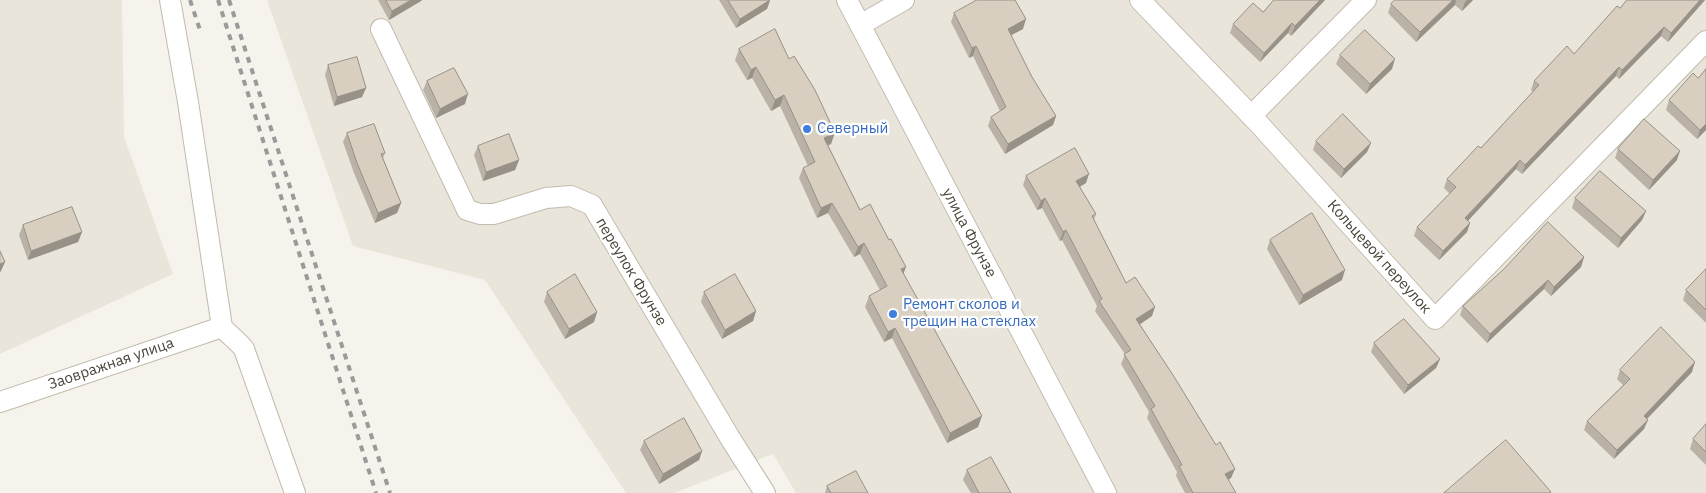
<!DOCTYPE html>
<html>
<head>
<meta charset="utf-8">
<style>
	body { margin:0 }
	canvas { display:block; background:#f6f3ec }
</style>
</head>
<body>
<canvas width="1706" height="493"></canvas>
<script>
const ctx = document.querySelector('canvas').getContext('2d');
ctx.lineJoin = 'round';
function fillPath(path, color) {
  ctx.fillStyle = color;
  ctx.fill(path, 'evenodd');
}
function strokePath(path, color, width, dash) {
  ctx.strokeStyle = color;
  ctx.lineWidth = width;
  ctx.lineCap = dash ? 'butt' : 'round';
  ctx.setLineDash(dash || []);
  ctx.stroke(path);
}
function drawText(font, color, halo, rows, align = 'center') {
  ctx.font = font + ' "IBM Plex Sans",sans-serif';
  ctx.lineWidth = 4.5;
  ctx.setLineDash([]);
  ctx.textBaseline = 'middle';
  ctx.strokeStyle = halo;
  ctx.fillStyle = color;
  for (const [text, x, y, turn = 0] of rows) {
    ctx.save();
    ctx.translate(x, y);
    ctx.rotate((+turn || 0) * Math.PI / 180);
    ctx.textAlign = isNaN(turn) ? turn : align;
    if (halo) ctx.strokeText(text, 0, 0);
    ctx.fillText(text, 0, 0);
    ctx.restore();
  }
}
const residential = new Path2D(`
	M0,0H122L124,137L173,274L0,354Z
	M267,0H1706V493H796L773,454L675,493H626L485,280L353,246Z`);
const minor = new Path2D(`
	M170,0L188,102L222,327C229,335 238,341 244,349L295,493
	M847,0L1106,493
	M1140,0L1260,125L1435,319L1706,41
	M860,25L904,0
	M381,29L467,210L480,214H494L546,198L571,196L592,205L730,438L765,493
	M1251,116L1366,0
	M0,402L222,327`);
const rail = new Path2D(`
	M190,0L201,33
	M218,0L376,493
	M229,0L390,493`);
const wall = new Path2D(`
	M378,0H422L421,1L389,20Z
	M719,0H770L767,9L736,28Z
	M1274,0H1325L1291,36L1288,33L1260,62L1230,33L1233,24L1263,12Z
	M1395,0H1473L1462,11L1455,5L1416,42L1388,13L1391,4Z
	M1705,0L1668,42L1661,36L1619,79L1616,76L1522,174L1516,169L1468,221L1470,223L1467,232L1439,260L1414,236L1417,227L1450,194L1444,188L1447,179L1481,148L1533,92L1531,90L1534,81L1574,54L1620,8Z
	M954,13L1023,29L1011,35L1032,77L1056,116L1053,125L1005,154L988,126L991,117L1000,111L973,56L969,58L951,22Z
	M739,49L831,144L828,145L860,210L903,273L978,427L947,443L892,338L884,342L865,307L869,296L880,290L860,254L854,257L828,213L817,218L799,178L803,168L808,166L780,106L771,111L752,78L747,80L735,60Z
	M1340,55L1392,69L1366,94L1336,64Z
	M328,65L366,88L362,97L334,106L325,75Z
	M1706,69V130L1697,139L1666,110L1669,100L1698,78Z
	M427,81L465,104L436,118L423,90Z
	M347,133L385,153L383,158L401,203L397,213L375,223L354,173L343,142Z
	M1316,141L1371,143L1367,152L1341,178L1313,150Z
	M478,146L519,160L515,170L483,181L474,155Z
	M1618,149L1677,160L1649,190L1615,158Z
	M1026,176L1086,183L1080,187L1096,214L1094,220L1126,283L1152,316L1140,324L1231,478L1228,480L1236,493H1185L1176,476L1177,472L1147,418L1149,412L1121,364L1125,354L1095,311L1097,306L1062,240L1060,241L1042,208L1037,210L1023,185Z
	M1575,198L1646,211L1642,220L1618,248L1572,208Z
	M23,225L82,232L78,242L28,260L19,235Z
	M1270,240L1342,280L1299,305L1267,249Z
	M1584,257L1581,267L1551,296L1544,289L1487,343L1460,315L1463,306Z
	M1706,269V323L1683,300L1686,290Z
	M547,292L597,312L594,322L565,339L544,302Z
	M704,292L756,311L753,321L722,339L701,302Z
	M1374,343L1440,359L1436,368L1404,394L1371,352Z
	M1620,370L1692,372L1647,419L1644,429L1614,459L1584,430L1587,421L1623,385L1617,379Z
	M1706,424V465L1690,449L1693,439Z
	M644,441L702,451L699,460L659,484L640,450Z
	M967,470L1011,493H971L963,480Z
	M827,486L868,493H825Z`);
const shadedWall = new Path2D(`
	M411,0H422L421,1L389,20L392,11Z
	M770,0L767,9L736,28L740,19Z
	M1320,0H1325L1291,36L1295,26Z
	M1453,0H1456L1455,5L1416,42L1420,32Z
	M1467,0H1473L1462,11L1465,2Z
	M1700,0H1705L1668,42L1671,33Z
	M1026,19L1023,29L1004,39L1008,29Z
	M1292,23L1288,33L1260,62L1264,53Z
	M1664,27L1661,36L1619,79L1622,70Z
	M976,46L973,56L969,58L972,48Z
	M1395,59L1392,69L1366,94L1370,84Z
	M756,67L752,78L747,80L751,70Z
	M1619,67L1616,76L1522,174L1525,165Z
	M366,88L362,97L334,106L337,97Z
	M468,94L465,104L436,118L440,109Z
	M784,95L780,106L771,111L775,100Z
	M1056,116L1053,125L1005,154L1008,144Z
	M1706,124V130L1697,139L1700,130Z
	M835,133L831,144L821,148L824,138Z
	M1371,143L1367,152L1341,178L1344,169Z
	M1680,151L1677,160L1649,190L1653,180Z
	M519,160L515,170L483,181L486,172Z
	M1520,160L1516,169L1462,227L1465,218Z
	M1089,174L1086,183L1073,190L1076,181Z
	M1045,198L1042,208L1037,210L1041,201Z
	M401,203L397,213L375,223L378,213Z
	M832,203L828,213L817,218L821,208Z
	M1646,211L1642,220L1618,248L1621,238Z
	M1470,223L1467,232L1439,260L1443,251Z
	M1066,230L1062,240L1060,241L1063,232Z
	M82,232L78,242L28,260L31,251Z
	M864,243L860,254L854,257L858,247Z
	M1584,257L1581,267L1551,296L1554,287Z
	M5,262L1,271L0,272V264Z
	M906,267L902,277L901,269Z
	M1345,270L1342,280L1299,305L1303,295Z
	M1548,280L1544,289L1487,343L1490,334Z
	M1155,307L1152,316L1133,329L1136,319Z
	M756,311L753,321L722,339L725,330Z
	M597,312L594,322L565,339L569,329Z
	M895,328L892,338L884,342L888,332Z
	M1440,359L1436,368L1404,394L1408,385Z
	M1695,362L1692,372L1641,425L1644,416Z
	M982,416L978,427L947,443L950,433Z
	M1648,420L1644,429L1614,459L1617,450Z
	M702,451L699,460L659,484L663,474Z
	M1235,469L1231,478L1222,484L1225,474Z`);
const building = new Path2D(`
	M386,0H411L392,11Z
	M728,0H770L740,19Z
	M977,0H1015L1026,19L1008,29L1032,77L1056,116L1008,144L991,117L1006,107L976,46L972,48L954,13Z
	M1274,0H1320L1295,26L1292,23L1264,53L1233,24L1253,3L1263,12Z
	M1395,0H1453L1420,32L1391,4Z
	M1627,0H1700L1671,33L1664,27L1622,70L1619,67L1525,165L1520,160L1465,218L1470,223L1443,251L1417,227L1456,187L1447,179L1478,146L1481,148L1539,85L1534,81L1567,46L1574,54L1617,6L1620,8Z
	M775,29L789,59L794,56L815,90L835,133L824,138L860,210L870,204L889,240L891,239L906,267L901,269L982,416L950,433L895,328L888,332L869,296L887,286L864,243L858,247L832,203L821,208L803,168L815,162L784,95L775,100L756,67L751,70L739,49Z
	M1365,30L1395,59L1370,84L1340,55Z
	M357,57L366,88L337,97L328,65Z
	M454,68L468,94L440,109L427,81Z
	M1706,69V124L1700,130L1669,100L1693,73L1698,78Z
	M1343,114L1371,143L1344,169L1316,141Z
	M1644,119L1680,151L1653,180L1618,149Z
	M374,124L385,153L381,154L401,203L378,213L357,163L347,133Z
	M509,134L519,160L486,172L478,146Z
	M1075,148L1089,174L1076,181L1096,214L1092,216L1126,283L1135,277L1155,307L1136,319L1173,375L1216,445L1220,442L1235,469L1225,474L1236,493H1193L1179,466L1182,465L1151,409L1155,406L1124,354L1131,350L1099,301L1102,299L1066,230L1063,232L1045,198L1041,201L1026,176Z
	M1600,171L1646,211L1621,238L1575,198Z
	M72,207L82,232L31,251L23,225Z
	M1312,213L1345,270L1303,295L1270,240Z
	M1548,222L1584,257L1554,287L1548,280L1490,334L1463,306L1504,269Z
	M0,251L5,262L0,264Z
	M1706,269V310L1686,290Z
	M575,274L597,312L569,329L547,292Z
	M735,274L756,311L725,330L704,292Z
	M1404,319L1440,359L1408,385L1374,343Z
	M1661,327L1695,362L1644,416L1648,420L1617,450L1587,421L1630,379L1620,370Z
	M684,418L702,451L663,474L644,441Z
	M1706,424V452L1693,439Z
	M1506,440L1551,492L1549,493H1444Z
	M991,457L1011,493H979L967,470Z
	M856,471L868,493H831L827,486Z`);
const markers = [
	[807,129,5,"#3f7fe0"],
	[893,314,5,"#3f7fe0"]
];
const shopNames = [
	["Северный",817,129],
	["Ремонт сколов и",903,305],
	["трещин на стеклах",903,322]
];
const streetNames = [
	["улица Фрунзе",969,233,62],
	["Кольцевой переулок",1379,257,48],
	["переулок Фрунзе",631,272,59],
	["Заовражная улица",111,364,-19]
];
fillPath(residential, '#eae5da');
strokePath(minor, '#c2bbae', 22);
strokePath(minor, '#fff', 20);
strokePath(rail, '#9a9a9a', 4, [6, 6]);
fillPath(wall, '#bab2a6');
fillPath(shadedWall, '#979187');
fillPath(building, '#d8cfc1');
strokePath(building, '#979187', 1);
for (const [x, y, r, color] of markers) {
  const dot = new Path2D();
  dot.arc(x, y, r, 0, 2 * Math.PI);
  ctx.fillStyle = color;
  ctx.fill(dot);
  strokePath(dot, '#fff', 2);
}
drawText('15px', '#366cbe', '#fff', shopNames, 'left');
drawText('15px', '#4b4439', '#fff', streetNames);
</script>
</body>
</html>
